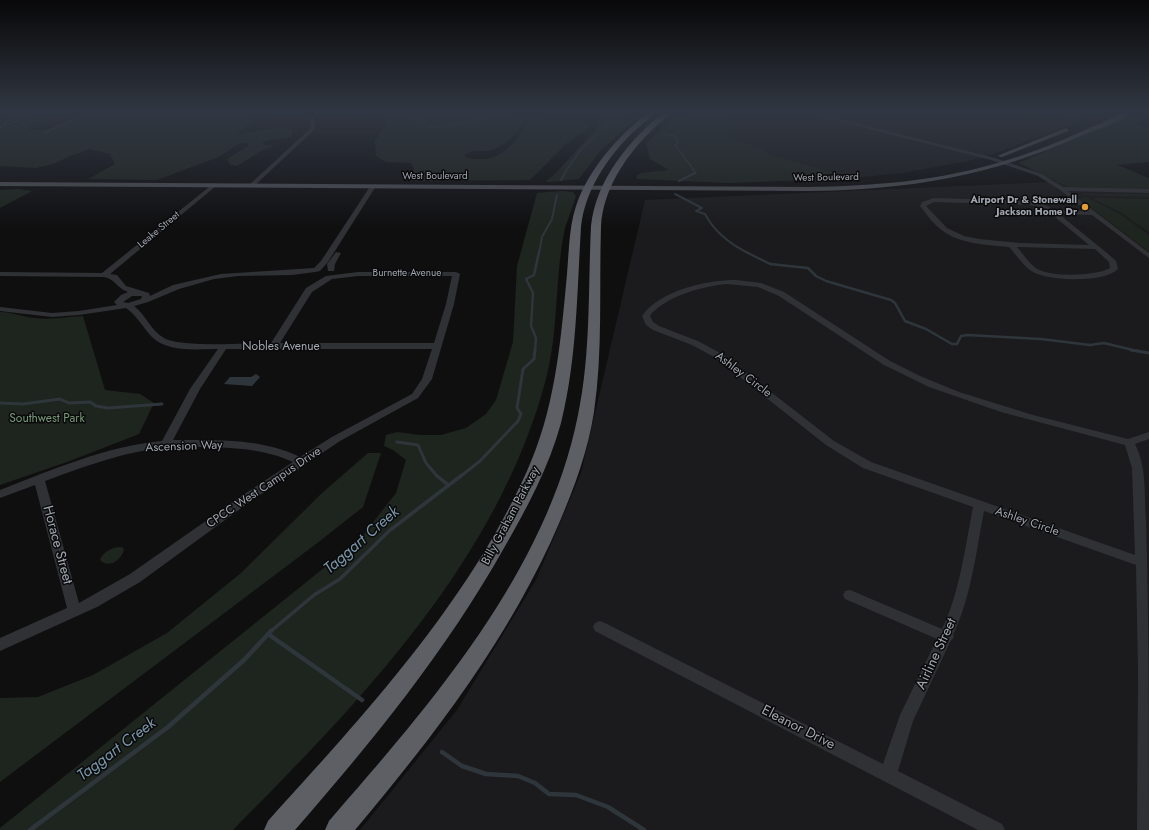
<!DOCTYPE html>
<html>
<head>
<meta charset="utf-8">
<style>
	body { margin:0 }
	canvas { display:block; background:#0f0f10 }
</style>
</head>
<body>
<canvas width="1149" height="830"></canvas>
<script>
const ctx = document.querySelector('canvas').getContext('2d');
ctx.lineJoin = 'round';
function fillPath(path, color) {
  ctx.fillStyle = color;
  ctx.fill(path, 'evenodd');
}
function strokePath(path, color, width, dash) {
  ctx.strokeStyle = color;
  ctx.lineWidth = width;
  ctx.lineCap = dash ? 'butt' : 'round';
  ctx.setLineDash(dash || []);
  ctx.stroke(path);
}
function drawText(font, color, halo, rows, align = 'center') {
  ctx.font = font + ' Jost,sans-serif';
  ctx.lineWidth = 3;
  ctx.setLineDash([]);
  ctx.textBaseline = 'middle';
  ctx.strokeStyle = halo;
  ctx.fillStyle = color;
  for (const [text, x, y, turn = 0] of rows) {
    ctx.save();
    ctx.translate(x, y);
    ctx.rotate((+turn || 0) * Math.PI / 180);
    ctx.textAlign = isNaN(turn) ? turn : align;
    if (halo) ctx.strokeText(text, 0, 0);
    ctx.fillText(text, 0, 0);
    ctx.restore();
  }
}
const built = new Path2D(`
	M728,112H1018L1077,122L993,154L968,161L902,173L853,178L772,155L761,148L734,139L724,130L729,121Z
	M1053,182L1149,185V830H360L457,710L536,580L581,473L645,200Z`);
const green = new Path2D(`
	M17,112H40L0,126V117Z
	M50,112H58C50,119 31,124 27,129L52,131L96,112H278L265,113L235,135L281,127L291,129L293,132L291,137L265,141L262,144L275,146L261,151L237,166L230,165L227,159L248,146V143H241L216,158L157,180L88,179L115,164L110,154L89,149L70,156L53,164L36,168L0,166V129Z
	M332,112H504L516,115L524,119C519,133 501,150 486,151C477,151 473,149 465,155V157C498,166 513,146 529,121L528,119L522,116L573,118L588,123L589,127L567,143L530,180L408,181L414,169L411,163L386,162L376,156L375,140L388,123C376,107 343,113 326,117Z
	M524,112H630L635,119L600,151L579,179L549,182L546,181L554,175L595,130L598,123L594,119L584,117Z
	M687,112H728L730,121L724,130L734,139L761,148L772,155L853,178L729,183L637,179L636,176L641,173L669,170L650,159L646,143L676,117L683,115Z
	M1018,112H1095L1077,122Z
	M1127,115L1149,117L1136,124L1149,128V162L1117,165L1149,178V189L1071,187L1059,183L1019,163Z
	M18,189L32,191L0,208V190Z
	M561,191L573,192L576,196C572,210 565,224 563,238C555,285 558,334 546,379C498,560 361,701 233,830H0V828L360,539L396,493L406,460L393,450L384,446L386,435L397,432L420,435H441L466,428L486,414L496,400L513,342L517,266L537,193Z
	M1078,194H1149V197L1085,195Z
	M1086,197L1120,214L1149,235V252L1080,199Z
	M1092,198L1149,199V232L1120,212Z
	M0,312C12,312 23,317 35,318C51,320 67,317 83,316L105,390L140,394L154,403L139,434L67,462L0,485Z
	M368,453H381L363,507L316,544L0,782V698L38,697L93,675L167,633L241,573L321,494Z
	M121,547L124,549C122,560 109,569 100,560C103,551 113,547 121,547Z`);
const water = new Path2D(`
	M256,374L260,377L252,386L224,384L230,377H251Z`);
const streamFar5 = new Path2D(`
	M113,112H118
	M357,112C381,112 402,115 425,121V124L435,128L516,112
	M1028,112L1059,114L1060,112
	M0,113H35
	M48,113H87
	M98,113L113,112
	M614,122L621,123
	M664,134L675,136L678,142L675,145L696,173L693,174
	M564,174L582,148L614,120L617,115L614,112`);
const streamFar4 = new Path2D(`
	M561,180L565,173
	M679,181L695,173
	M675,194L702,208L696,211L705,214C714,231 730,244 748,253
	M539,253L542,237L552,219L557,195`);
const streamFar3 = new Path2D(`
	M746,252L770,264L808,268L816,276L826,281L891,300L895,303L905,321L926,329L952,344H957L961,336L967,335L1041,339L1090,345L1104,343L1137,351
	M535,351L536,338L531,326L533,293L526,279L534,275L539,252`);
const streamFar2 = new Path2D(`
	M1131,350L1149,353
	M0,403L23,404L60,399L69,403L90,402L96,406L108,408L162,404
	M397,442L418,445L426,463L437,476
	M461,476L480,461L518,421L521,414L517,408L523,369L534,359L535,350`);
const streamFar1 = new Path2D(`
	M436,475L447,484
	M270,632L314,595L340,579L389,531L462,475`);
const stream = new Path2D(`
	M268,634L362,700
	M442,752L462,766L486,774L518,776L535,783L549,794L576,795L608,807L644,830
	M30,830L168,727L244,660L271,631`);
const minor = new Path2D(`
	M89,112H95L44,134L40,133Z
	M316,112H321L314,118L315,129L253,187H249V185L311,128L310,118Z
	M816,113L995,158L1042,174L1063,187L1149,189V193L1068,191L1149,253V258L1092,215L1059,214L1107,253L1116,261L1118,269C1104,283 1052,281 1035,273C1024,268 1017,255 1009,247C988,245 960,244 943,231C934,225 927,215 920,206L922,202L934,198L1030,201L1048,206L1054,210L1087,211L1060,190L1038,176L991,160L814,115ZM934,202L1030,205L1044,208L1089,245L1020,243L979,239L964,236L947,228L926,206ZM1017,247L1095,249L1109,262L1110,268C1096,276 1054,277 1039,270C1030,265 1024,255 1017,247Z
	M214,183L216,184V186L110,274L117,275L126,286L149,293L150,296L173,285L221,274L314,268L321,261L371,185L376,186L328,262L320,271L315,272L292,275L238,276L214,279L179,289L148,302L134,306C146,315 151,331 164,338C181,348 248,343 271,343L306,288L326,276L358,272H456L460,274L454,304L432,379L418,398L340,441L251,501L140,582L97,607L0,651V638L67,608L35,485L0,498V490C52,470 106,446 162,441L190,389L218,349C197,349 167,353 151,336C142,326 137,316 126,308L79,315L52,317L0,311V307L52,313L79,311L117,305L114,302L121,295L128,292C118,289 115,279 104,277L0,276V272L102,273ZM358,276H452L446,304L434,343H280L312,292L332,279ZM132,296H142L141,299L128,303L123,302ZM226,349H432L422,379L412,394L332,437L300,457C262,438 215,440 173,440L200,389ZM172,447C210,447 258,445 293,462L243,495L130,574L79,603L45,481C86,466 128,450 172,447Z
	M336,252L341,253L335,264L334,271H328L327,264Z
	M736,280L761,283L784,292L890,361L920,376L959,392L1033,415L1128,439L1149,432V439L1135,444C1147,468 1144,493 1146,519C1149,621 1149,726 1149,830H1137L1138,670L1136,565L984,511C976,553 971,597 953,635L954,637L950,642L913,721L898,771L1002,824L1005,830H978L595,631L593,627L595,623L600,621L605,623L883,764L900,715L937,639L845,599L843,595L845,591L850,590L942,629C960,592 965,547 973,507L863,468L826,445L716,358L692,345L653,330L646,325L642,316C660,290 707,280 736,280ZM726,284L758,287L779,296L884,365L929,387L1001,412L1125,445L1132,468L1135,555L871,462L834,441L722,354L698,341L659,326L653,322L650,316L652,313C670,295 701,287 726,284Z`);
const major = new Path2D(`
	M1125,112H1133C1121,122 1098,129 1083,135C991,176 909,190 808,191L0,186V182L808,187C874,186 940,181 1004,161C1046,149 1085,130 1125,112Z
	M1066,128L1069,130L1068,131L1002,157L997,156Z`);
const highway = new Path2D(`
	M649,112H656C649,119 641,125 633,132C607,158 585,190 581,227C577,292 577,359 561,423C549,467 527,508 504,548C446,651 372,742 295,830H264L268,821C364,715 468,603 527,471C554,411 560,349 566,285C569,259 568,230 576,206C589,168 618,136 649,112Z
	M664,112H671C665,120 656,125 649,133C624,158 603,191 601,226C599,288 603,351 594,412C588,450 575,486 560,521C511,636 435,735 355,830H325L329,821C431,704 547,571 578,415C591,353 588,289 591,226C596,180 629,140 664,112Z`);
const rail = new Path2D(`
	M0,127L44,112`);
const markers = [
	[1085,207,4,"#e29d35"]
];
const farStreetnames = [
	["West Boulevard",435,177],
	["West Boulevard",826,178,-1],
	["Leake Street",159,230,-40],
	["Burnette Avenue",407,274]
];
const farPoinames = [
	["Airport Dr & Stonewall",1077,201],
	["Jackson Home Dr",1077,213]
];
const streetNames = [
	["Nobles Avenue",281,347],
	["Ashley Circle",743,375,37],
	["Ascension Way",184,447,-2],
	["CPCC West Campus Drive",264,488,-34],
	["Billy Graham Parkway",511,516,-62],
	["Ashley Circle",1027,522,19]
];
const parkNames = [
	["Southwest Park",47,419]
];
const nearStreetnames = [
	["Horace Street",57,545,75],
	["Airline Street",937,654,-65],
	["Eleanor Drive",798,728,27]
];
const nearWaternames = [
	["Taggart Creek",362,541,-41],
	["Taggart Creek",117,750,-37]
];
fillPath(built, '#1b1b1d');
fillPath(green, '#1e241e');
fillPath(water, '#2e363c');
strokePath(streamFar5, '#2e363c', 1.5);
strokePath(streamFar4, '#2e363c', 2);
strokePath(streamFar3, '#2e363c', 2.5);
strokePath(streamFar2, '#2e363c', 3);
strokePath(streamFar1, '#2e363c', 3.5);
strokePath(stream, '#2e363c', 4.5);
fillPath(minor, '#303135');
fillPath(major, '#4c4e53');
fillPath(highway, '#5d5f65');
strokePath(rail, '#4b4d51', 1.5, [2.5, 2]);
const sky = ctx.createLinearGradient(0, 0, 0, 228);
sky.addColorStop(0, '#080809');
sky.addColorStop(0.49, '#313742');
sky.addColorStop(1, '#31374200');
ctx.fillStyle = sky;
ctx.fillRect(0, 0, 1149, 228);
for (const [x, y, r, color] of markers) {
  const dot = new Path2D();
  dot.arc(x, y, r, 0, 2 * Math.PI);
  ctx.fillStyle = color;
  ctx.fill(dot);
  strokePath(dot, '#0a0a0b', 1.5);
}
drawText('10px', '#a1a6b0', '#0a0a0b', farStreetnames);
drawText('bold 10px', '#a1a6b0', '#0a0a0b', farPoinames, 'right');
drawText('12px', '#a1a6b0', '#0a0a0b', streetNames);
drawText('12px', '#799a79', '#0a0a0b', parkNames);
drawText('14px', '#a1a6b0', '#0a0a0b', nearStreetnames);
drawText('italic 16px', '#7a96a9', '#0a0a0b', nearWaternames);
</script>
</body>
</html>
